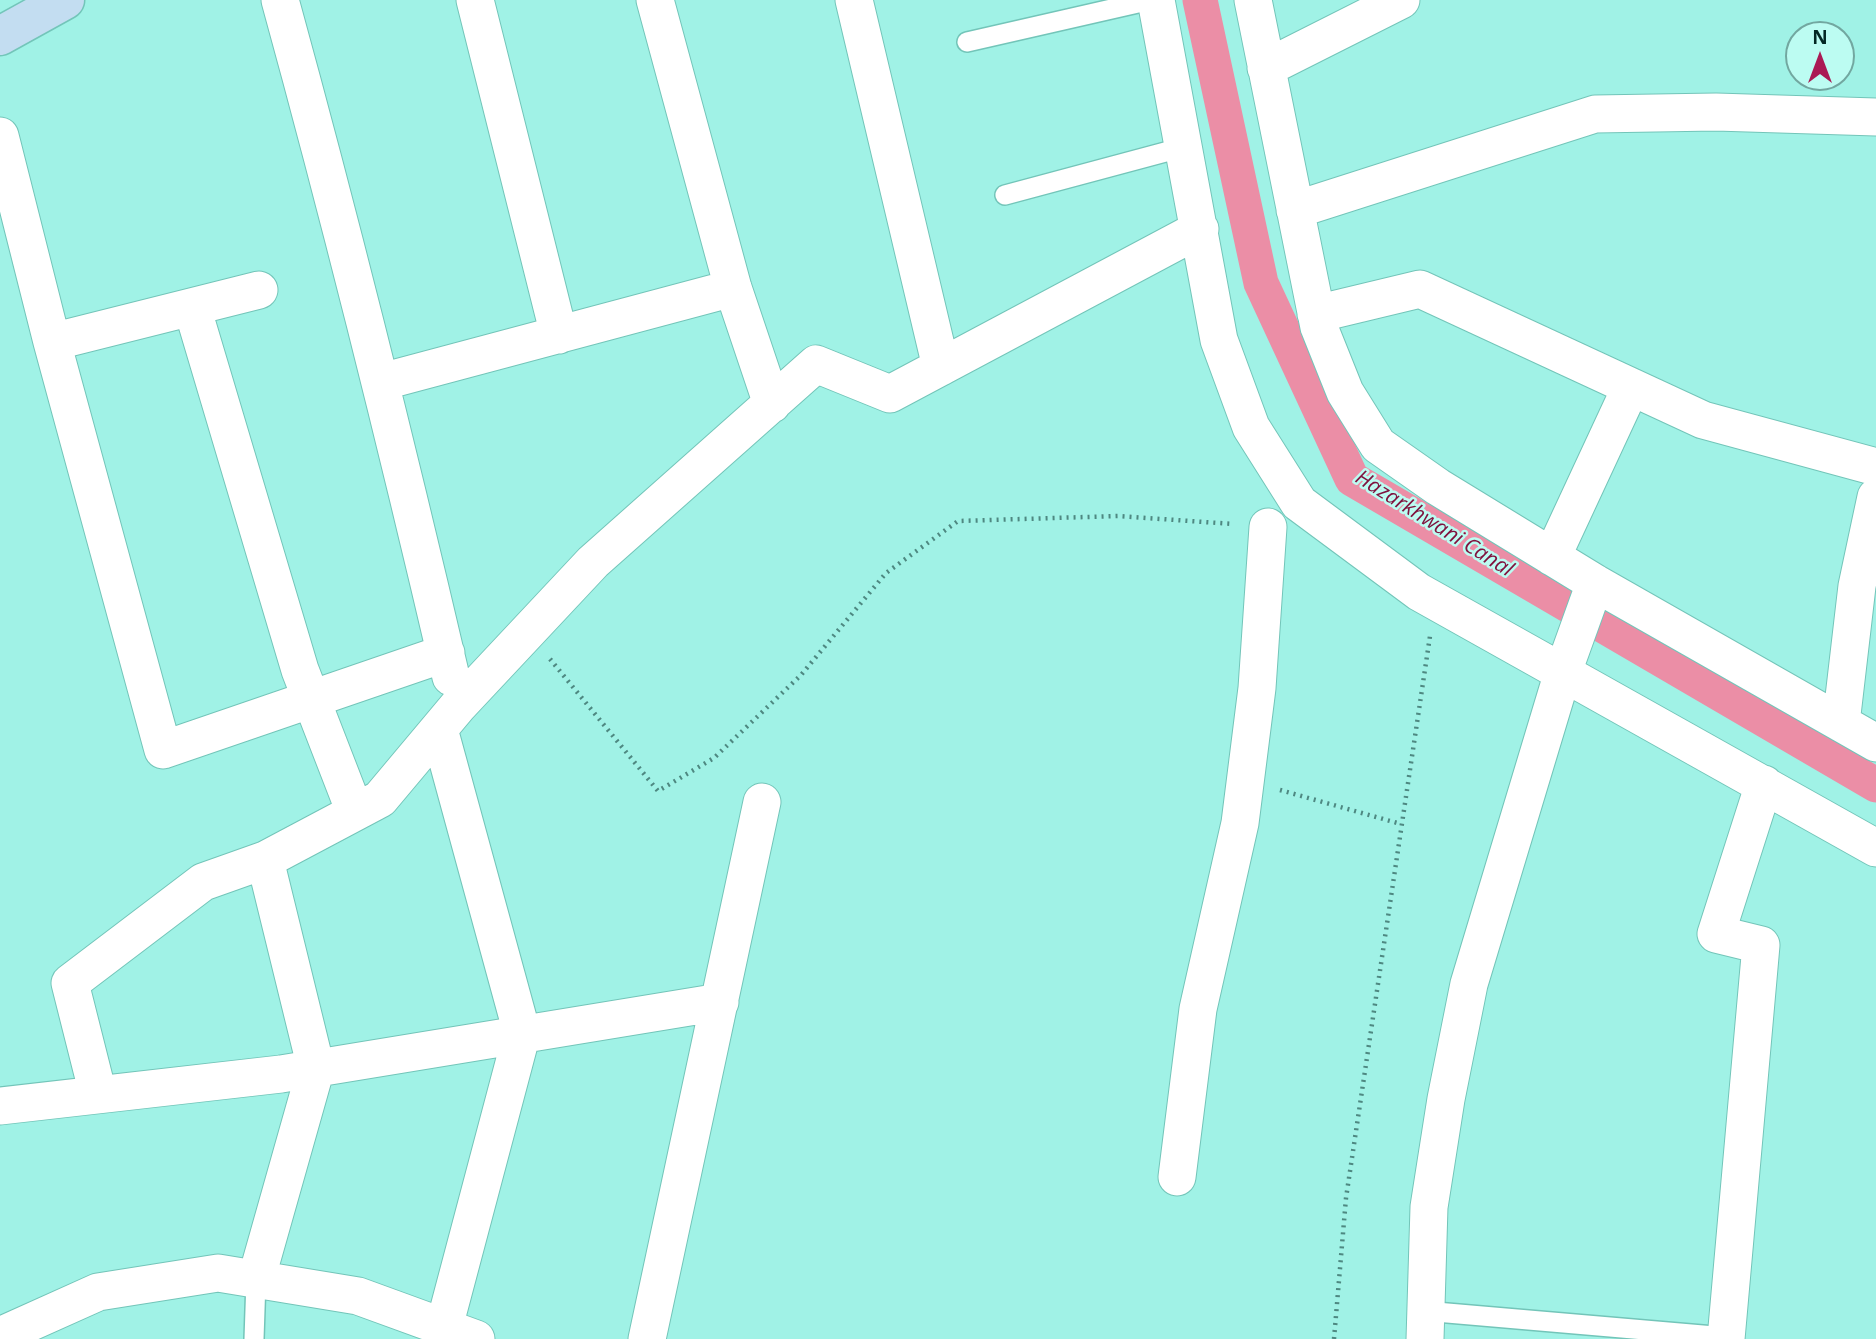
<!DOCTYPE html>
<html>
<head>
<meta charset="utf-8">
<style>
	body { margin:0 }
	#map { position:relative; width:1876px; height:1339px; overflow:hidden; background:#a0f2e6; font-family:"Open Sans",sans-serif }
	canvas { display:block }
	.north { position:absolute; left:1785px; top:21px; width:70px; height:70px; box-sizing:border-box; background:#bcfcf2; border:2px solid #72a7a0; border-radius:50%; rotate:0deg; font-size:19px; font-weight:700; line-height:28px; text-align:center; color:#032824 }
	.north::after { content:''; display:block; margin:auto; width:24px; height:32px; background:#aa1a54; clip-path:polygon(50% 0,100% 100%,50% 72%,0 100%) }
</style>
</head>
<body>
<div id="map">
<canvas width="1876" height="1339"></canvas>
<div class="north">N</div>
</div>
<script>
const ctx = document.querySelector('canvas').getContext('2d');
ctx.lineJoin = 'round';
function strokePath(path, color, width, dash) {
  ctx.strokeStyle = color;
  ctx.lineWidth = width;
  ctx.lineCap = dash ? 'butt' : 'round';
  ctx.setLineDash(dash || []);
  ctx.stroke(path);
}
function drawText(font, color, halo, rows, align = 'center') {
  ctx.font = font + ' "Open Sans",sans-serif';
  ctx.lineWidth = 5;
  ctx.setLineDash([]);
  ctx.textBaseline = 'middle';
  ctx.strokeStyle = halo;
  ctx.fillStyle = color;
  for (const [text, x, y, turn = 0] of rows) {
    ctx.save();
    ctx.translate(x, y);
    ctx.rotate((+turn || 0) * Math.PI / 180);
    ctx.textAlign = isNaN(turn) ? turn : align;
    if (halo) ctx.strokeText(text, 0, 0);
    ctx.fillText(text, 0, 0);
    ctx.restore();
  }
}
const canal = new Path2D(`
	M1200,0L1261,283L1352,479L1876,785`);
const path = new Path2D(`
	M550,659L658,791L714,758L801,675L886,573L958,521L1118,516L1233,524
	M1280,790L1401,824
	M1334,1339L1346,1198L1430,636`);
const lane = new Path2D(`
	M967,42L1151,0
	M1005,195L1184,147
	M1424,1311L1726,1337
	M254,1339L256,1280`);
const street = new Path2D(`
	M280,0C342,225 398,450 451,677
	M475,0L559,335
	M655,0L733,288L772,404
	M854,0L941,367
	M1156,0L1219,340L1251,427L1299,503L1419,592L1876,848
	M1253,0L1319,327L1345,392L1378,445L1438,487L1595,583L1876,743
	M1266,68L1401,0
	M0,136L52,342L163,750L446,653
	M1295,210L1595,114L1716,112L1876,117
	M192,307L300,670L355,812
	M1316,314L1420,289L1703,420L1876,467
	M52,342L259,290
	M381,382L733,288
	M1552,557L1631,387
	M1841,723L1857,586L1876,497
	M439,729L522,1033L444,1327
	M98,1094L70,983L203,882L265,860L380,799L458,706L593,562L816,364L890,394L1200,229
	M0,1106L281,1074L720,1002
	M1177,1177L1198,1009L1240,823L1257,688L1268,527
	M256,1280L316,1068L265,860
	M0,1336L98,1292L218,1273L358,1296L476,1339
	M647,1339L762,802
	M1425,1339L1429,1207L1446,1099L1469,984L1563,672L1595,583
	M1726,1339L1761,945L1716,934L1764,784`);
const secondary = new Path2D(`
	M0,36L65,0`);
const waterNames = [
	["Hazarkhwani Canal",1434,524,32]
];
strokePath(canal, '#eb8ea6', 35);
strokePath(lane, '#73c5b9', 22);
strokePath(street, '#73c5b9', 39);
strokePath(secondary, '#73c5b9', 41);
strokePath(path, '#4e8881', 4.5, [2, 5]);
strokePath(lane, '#fff', 19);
strokePath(street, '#fff', 37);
strokePath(secondary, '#c3ddf1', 38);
drawText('italic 21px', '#80133e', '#bcfcf2', waterNames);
</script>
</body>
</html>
